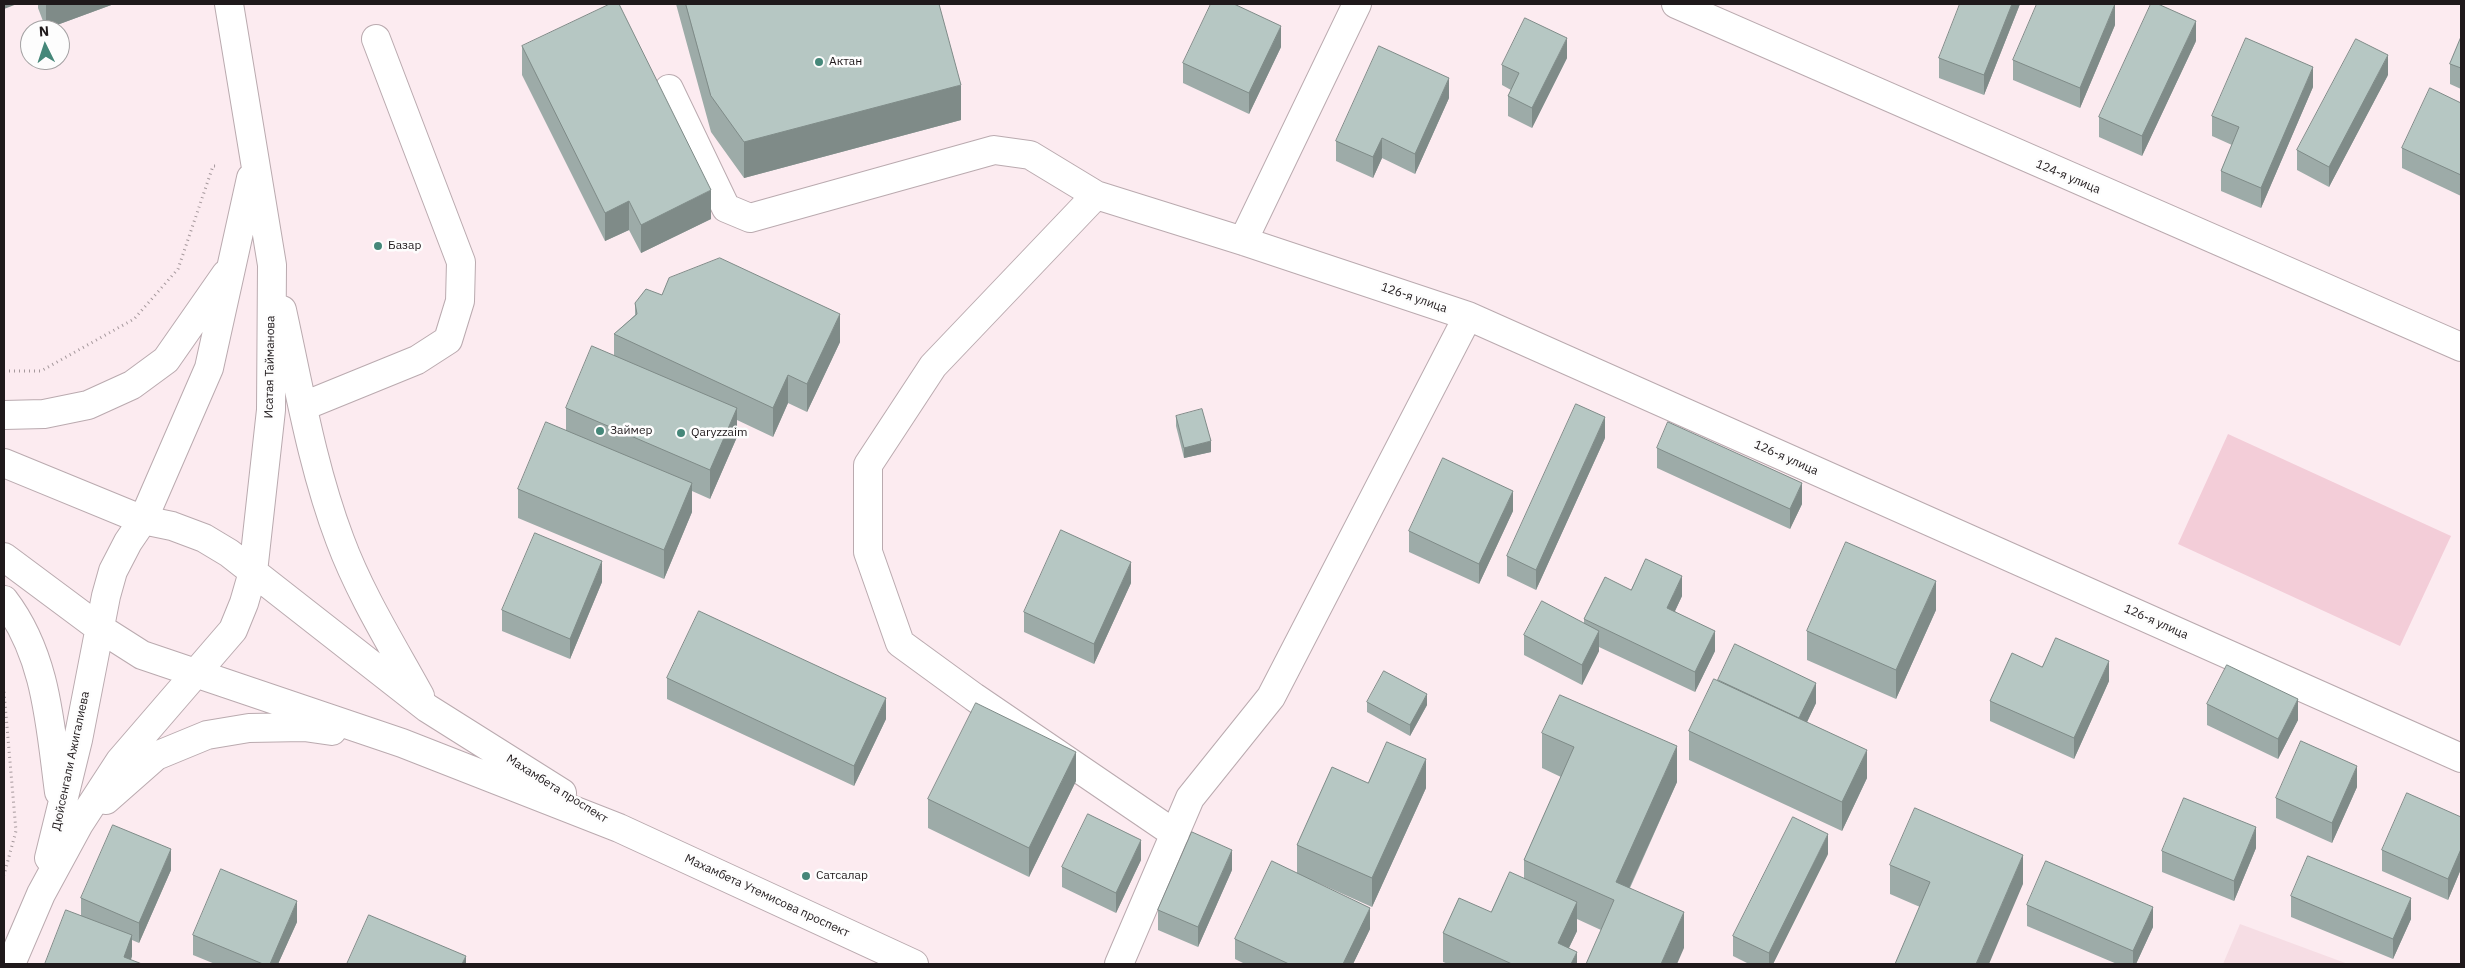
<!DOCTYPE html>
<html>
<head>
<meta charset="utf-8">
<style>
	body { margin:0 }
	#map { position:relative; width:2465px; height:968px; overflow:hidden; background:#fcebf0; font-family:"IBM Plex Sans",sans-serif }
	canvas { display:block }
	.frame { position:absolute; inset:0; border:5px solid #1f191b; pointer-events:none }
	.north { position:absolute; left:20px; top:20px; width:50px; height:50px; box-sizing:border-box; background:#fdfdfd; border:1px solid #a4a2a3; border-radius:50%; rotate:356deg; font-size:14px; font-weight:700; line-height:20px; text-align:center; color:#1f191b }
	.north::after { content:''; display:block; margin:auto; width:18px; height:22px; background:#458779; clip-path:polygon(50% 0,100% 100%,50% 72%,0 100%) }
</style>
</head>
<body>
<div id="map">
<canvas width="2465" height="968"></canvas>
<div class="frame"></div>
<div class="north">N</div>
</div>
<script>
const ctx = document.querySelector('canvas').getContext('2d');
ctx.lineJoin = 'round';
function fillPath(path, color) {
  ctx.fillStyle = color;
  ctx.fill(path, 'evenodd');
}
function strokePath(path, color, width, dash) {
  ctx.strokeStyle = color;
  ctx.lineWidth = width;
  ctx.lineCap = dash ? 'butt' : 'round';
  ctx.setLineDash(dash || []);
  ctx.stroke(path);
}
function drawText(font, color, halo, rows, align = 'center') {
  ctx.font = font + ' "IBM Plex Sans",sans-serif';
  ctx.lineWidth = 5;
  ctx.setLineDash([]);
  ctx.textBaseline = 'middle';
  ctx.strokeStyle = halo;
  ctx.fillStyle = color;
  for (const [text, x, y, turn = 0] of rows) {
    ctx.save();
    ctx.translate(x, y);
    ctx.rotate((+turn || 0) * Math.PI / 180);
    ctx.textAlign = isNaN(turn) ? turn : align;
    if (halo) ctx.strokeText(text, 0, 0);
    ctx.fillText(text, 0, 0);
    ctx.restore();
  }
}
const built = new Path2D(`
	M2240,924L2348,964H2223Z`);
const green = new Path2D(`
	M2228,434L2451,536L2400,646L2178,544Z`);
const path = new Path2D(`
	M4,371H41L134,319L178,269L213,166H219
	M4,692L16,831L4,875`);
const minor = new Path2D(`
	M1676,4L2461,347
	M669,89L726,208L750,218L994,150L1030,155L1096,195L1243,241L1468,316L2461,758
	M1096,195L933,366L868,465V552L900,643L974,697L1175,834
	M1243,241L1357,4
	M282,310C299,387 312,466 340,540C360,594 392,645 420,696
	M304,406L417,360L448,340L460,301L461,262L376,39
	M4,415L44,414L88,405L132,385L166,360L226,274
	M4,463L143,520L172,526L204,538L229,553L427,708L562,793
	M4,557L98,627L142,655L402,743L619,828L914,964
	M4,600C47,656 50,725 59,792
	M106,800L156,756L207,735L249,728L304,727L332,731
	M49,858L78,740L106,596L113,571L128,542L143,520L209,368L251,178
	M11,964L41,894L79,824L120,761L233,630L244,603L253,572L271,410L272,265L229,4
	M1119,964L1190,798L1271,697L1468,316`);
const wall = new Path2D(`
	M38,4H114L46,29L38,8Z
	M676,4H939L961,120L744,178L711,132Z
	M2020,4L1984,95L1939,78V58Z
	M2115,25L2080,108L2013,80V60Z
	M2461,37V89L2450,84V64Z
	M2196,41L2142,156L2099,137V117Z
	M522,46L711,219L641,253L629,230L605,241L522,75Z
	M1281,47L1249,114L1183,83V63Z
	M1567,58L1532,128L1508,116V96L1511,90L1502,85V65Z
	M2388,75L2329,187L2297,170V150Z
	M2313,87L2261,208L2221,191V171L2232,145L2212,136V116Z
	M1449,98L1415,174L1382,158L1373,178L1336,161V141Z
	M2461,103V196L2402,168V148Z
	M662,295L840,342L807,412L788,403L773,437L737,420V437L710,499L692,491V512L664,579L518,518V489L566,430V408L614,355V334L635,315V303Z
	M1176,416L1211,452L1184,458L1176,426Z
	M1605,438L1536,590L1507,576V556Z
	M1657,448L1802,504L1790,529L1657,468Z
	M1513,511L1479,584L1409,552V531Z
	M602,582L570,659L502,631V610Z
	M1131,583L1094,664L1024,632V612Z
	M1631,590L1682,596L1675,611L1715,651L1695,692L1599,647V651L1582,685L1524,655V635L1584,623V619Z
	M1936,610L1896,699L1807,660V631Z
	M2042,667L2109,681L2074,759L1990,721V701Z
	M667,678L886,719L854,786L667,699Z
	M1718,681L1816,703L1807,722L1867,778L1842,831L1689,760V731Z
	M1367,702L1427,705L1410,736L1367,712Z
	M2207,704L2298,720L2278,759L2207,725Z
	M1542,733L1677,782L1630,888L1684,948L1601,930L1577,919V931L1569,948L1577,964H1448L1443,962V933L1491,912L1524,878V860L1561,777L1542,768Z
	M1076,781L1029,877L928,828V799Z
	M1368,783L1426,788L1372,907L1316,882L1370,929L1353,964H1245L1235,959V939L1297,873V845Z
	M2357,787L2332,843L2276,818V798Z
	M2461,817V869L2448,900L2382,871V850Z
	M2256,848L2234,901L2162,872V851Z
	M1828,854L1773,964H1749L1733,956V936Z
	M1141,860L1116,913L1062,887V867Z
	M1890,865L2023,884L1920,907L1890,894Z
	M171,870L139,943L132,940V956L131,960L45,964L81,916V898Z
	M1232,870L1198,947L1158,930V910Z
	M2291,896L2411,919L2393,959L2291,917Z
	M2027,905L2153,927L2136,964H2117L2027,926Z
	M297,922L278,964H215L193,955V935Z`);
const shadedWall = new Path2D(`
	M4,4H17L4,9Z
	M46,4H114L46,29Z
	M2012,4H2020L1984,95V75Z
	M2115,4V25L2080,108V88Z
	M2196,21V41L2142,156V136Z
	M1281,26V47L1249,114V93Z
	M1567,38V58L1532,128V108Z
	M2388,55V75L2329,187V167Z
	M2313,67V87L2261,208V188Z
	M1449,78V98L1415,174V154Z
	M961,85V120L744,178V142Z
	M1382,138V158L1373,178V157Z
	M711,190V219L641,253V225Z
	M629,201V230L605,241V213Z
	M840,314V342L807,412V384Z
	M788,375V403L773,437V408Z
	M737,408V437L710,499V470Z
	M1605,417V438L1536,590V570Z
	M1211,441V452L1184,458V448Z
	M692,483V512L664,579V550Z
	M1802,483V504L1790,529V509Z
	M1513,491V511L1479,584V564Z
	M602,561V582L570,659V639Z
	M1131,562V583L1094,664V644Z
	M1682,576V596L1667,628V608Z
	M1936,581V610L1896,699V670Z
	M1599,631V651L1582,685V665Z
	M1715,631V651L1695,692V672Z
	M2109,661V681L2074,759V738Z
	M1816,683V703L1799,739V718Z
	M1427,694V705L1410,736V725Z
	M886,698V719L854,786V766Z
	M2298,699V720L2278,759V739Z
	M1677,746V782L1616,917V882Z
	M1867,750V778L1842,831V802Z
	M1076,752V781L1029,877V848Z
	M1426,759V788L1372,907V878Z
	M2357,766V787L2332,843V823Z
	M2256,827V848L2234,901V881Z
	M1828,834V854L1773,964H1769V953Z
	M1141,840V860L1116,913V893Z
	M171,849V870L139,943V923Z
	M2461,849V869L2448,900V879Z
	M1232,850V870L1198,947V927Z
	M2023,855V884L1989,964H1976Z
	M2411,898V919L2393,959V939Z
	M297,901V922L278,964H270Z
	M1577,902V931L1561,964L1558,943Z
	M2153,907V927L2136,964H2133V951Z
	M1370,908V929L1353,964H1343Z
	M1684,912V948L1677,964H1661Z
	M132,935V956L129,964L124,957Z
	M1577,952V964H1571Z
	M466,956V964H462Z`);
const building = new Path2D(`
	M610,4H619L711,190L641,225L629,201L605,213L522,46Z
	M686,4H939L961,85L744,142L711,96Z
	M1211,4H1234L1281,26L1249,93L1183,63Z
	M1960,4H2012L1984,75L1939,58Z
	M2037,4H2115L2080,88L2013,60Z
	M2151,4H2158L2196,21L2142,136L2099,117Z
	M1525,18L1567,38L1532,108L1508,96L1519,73L1502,65Z
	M2461,37V68L2450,64Z
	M2246,38L2313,67L2261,188L2221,171L2239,127L2212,116Z
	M2356,39L2388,55L2329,167L2297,150Z
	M1379,46L1449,78L1415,154L1382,138L1373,157L1336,141Z
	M2430,88L2461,103V175L2402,148Z
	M720,258L840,314L807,384L788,375L773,408L614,334L637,314L635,303L646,289L662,295L669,278Z
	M592,346L737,408L710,470L566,408Z
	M1576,404L1605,417L1536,570L1507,556Z
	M1202,409L1211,441L1184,448L1176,416Z
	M546,422L692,483L664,550L518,489Z
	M1668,422L1802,483L1790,509L1657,448Z
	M1443,458L1513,491L1479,564L1409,531Z
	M1061,530L1131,562L1094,644L1024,612Z
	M535,533L602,561L570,639L502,610Z
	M1846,542L1936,581L1896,670L1807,631Z
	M1646,559L1682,576L1667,608L1715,631L1695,672L1584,619L1605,577L1631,590Z
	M1542,601L1599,631L1582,665L1524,635Z
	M699,611L886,698L854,766L667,678Z
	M2056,638L2109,661L2074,738L1990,701L2012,653L2042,667Z
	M1735,644L1816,683L1799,718L1718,680Z
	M2227,665L2298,699L2278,739L2207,704Z
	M1384,671L1427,694L1410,725L1367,702Z
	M1714,679L1867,750L1842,802L1689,731Z
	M1560,695L1677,746L1616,882L1684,912L1661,964H1586L1614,900L1524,860L1574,747L1542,733Z
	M976,703L1076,752L1029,848L928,799Z
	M2301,741L2357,766L2332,823L2276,798Z
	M1387,742L1426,759L1372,878L1297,845L1332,767L1368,783Z
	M2407,793L2461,817V849L2448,879L2382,850Z
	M2184,798L2256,827L2234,881L2162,851Z
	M1915,808L2023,855L1976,964H1895L1930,882L1890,865Z
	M1088,814L1141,840L1116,893L1062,867Z
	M1793,817L1828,834L1769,953L1733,936Z
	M113,825L171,849L139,923L81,898Z
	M1192,832L1232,850L1198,927L1158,910Z
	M2308,856L2411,898L2393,939L2291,896Z
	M1272,861L1370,908L1343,964H1289L1235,939Z
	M2046,861L2153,907L2133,951L2027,905Z
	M221,869L297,901L270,964H263L193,935Z
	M1510,872L1577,902L1558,943L1577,952L1571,964H1512L1443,933L1459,898L1491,912Z
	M66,910L132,935L124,957L142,964H45Z
	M369,915L466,956L462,964H347Z`);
const markers = [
	[819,62,5,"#458779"],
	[378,246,5,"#458779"],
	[600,431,5,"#458779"],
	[681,433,5,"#458779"],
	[806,876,5,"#458779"]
];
const poiNames = [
	["Актан",829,62],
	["Базар",388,246],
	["Займер",610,431],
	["Qaryzzaim",691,433],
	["Сатсалар",816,876]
];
const streetNames = [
	["124-я улица",2068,177,23],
	["126-я улица",1414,298,19],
	["Исатая Тайманова",270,367,-89],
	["126-я улица",1786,458,24],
	["126-я улица",2156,622,24],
	["Дюйсенгали Ажигалиева",71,761,-78],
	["Махамбета проспект",557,789,32],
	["Махамбета Утемисова проспект",767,896,25]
];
fillPath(built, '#f6dde4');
fillPath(green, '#f3cdd8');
strokePath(minor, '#baaaaf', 30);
strokePath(path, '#a5989c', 3, [1, 4]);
strokePath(minor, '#fff', 28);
fillPath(wall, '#9daba8');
fillPath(shadedWall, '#7f8b88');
fillPath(building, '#b6c7c3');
strokePath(building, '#7f8b88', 1);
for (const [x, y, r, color] of markers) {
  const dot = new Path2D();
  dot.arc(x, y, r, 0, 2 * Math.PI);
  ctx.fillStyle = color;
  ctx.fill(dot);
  strokePath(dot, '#fdfdfd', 2);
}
drawText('12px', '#1f191b', '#fdfdfd', poiNames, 'left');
drawText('12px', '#1f191b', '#fdfdfd', streetNames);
</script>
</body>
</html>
